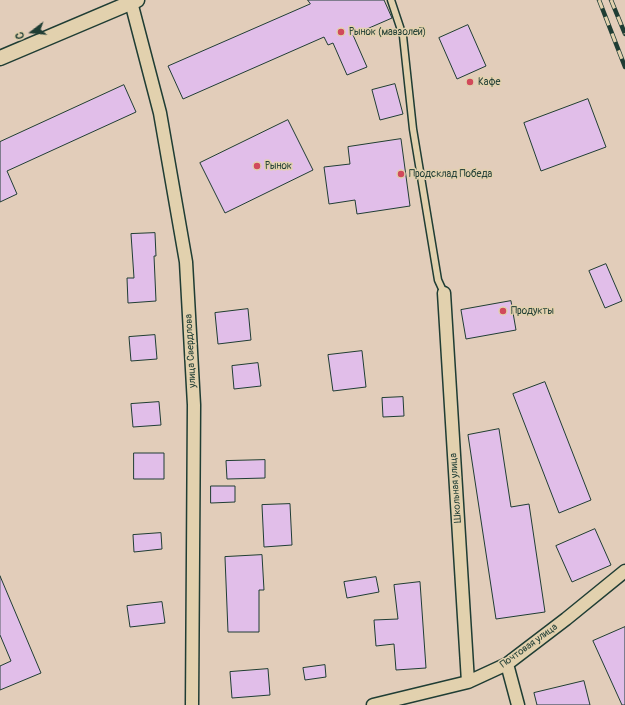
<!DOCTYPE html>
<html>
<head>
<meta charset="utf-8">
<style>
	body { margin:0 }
	#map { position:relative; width:625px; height:705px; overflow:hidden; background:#e2cdba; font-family:Pangolin,sans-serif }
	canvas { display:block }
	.north { position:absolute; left:12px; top:12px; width:40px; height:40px; -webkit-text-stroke:3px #e2d1ae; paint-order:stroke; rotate:254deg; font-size:11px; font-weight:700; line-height:16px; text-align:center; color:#1f3d34 }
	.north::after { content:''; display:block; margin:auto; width:14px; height:18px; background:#1f3d34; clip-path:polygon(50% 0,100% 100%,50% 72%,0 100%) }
</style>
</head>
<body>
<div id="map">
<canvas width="625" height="705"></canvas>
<div class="north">С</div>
</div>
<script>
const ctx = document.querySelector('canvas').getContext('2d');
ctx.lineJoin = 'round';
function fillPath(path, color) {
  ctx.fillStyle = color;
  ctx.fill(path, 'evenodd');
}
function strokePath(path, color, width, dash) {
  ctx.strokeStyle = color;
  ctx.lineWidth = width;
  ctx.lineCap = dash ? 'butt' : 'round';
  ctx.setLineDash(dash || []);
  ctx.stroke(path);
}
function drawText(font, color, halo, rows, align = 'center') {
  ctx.font = font + ' Pangolin,sans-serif';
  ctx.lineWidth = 3;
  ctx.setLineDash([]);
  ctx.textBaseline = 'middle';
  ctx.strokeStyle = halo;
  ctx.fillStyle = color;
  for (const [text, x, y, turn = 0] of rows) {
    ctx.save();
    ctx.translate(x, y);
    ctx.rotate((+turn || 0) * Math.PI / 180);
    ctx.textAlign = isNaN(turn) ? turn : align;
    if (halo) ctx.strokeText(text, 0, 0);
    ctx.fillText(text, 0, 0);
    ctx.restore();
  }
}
const building = new Path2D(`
	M308,0H384L392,18L353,35L367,67L347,75L333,43L328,45L324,37L183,99L168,66L310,4Z
	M468,25L486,66L457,79L439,38Z
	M395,84L403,114L380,120L372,90Z
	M124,85L136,112L7,171L17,194L0,202V142Z
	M588,99L606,147L541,171L524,123Z
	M288,120L313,170L225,213L200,163Z
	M401,139L410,206L357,214L355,200L329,204L324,167L350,164L348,147Z
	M155,233L156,256H154L156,301L128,303L127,278H134L131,234Z
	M606,264L622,301L605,308L589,271Z
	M511,301L516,330L466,339L461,310Z
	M248,309L251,340L218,344L215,313Z
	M155,335L157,359L131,361L129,337Z
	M362,351L366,387L333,391L328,355Z
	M258,363L261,386L234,389L232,366Z
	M545,382L591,500L559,513L513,394Z
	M403,397L404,416L383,417L382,398Z
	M159,402L161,425L133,427L131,404Z
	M499,429L511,507L529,504L545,612L496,619L468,435Z
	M134,453H164V479H134Z
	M265,460V478L227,479L226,461Z
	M211,486H235V502L211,503Z
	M290,504L292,545L264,547L262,505Z
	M595,529L611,565L572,582L556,546Z
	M161,533L162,549L134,552L133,535Z
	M262,555L264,590H259V632H228L225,557Z
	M0,576L41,673L0,690V666L11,661L0,635Z
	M376,577L379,592L347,598L344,582Z
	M420,582L426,668L396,670L394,644L376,646L374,620L398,619L394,585Z
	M162,602L165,623L130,627L127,606Z
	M625,627V705H622L593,641Z
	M325,665L326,677L305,680L303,668Z
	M268,669L270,695L232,698L230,672Z
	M584,681L590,705H537L534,693Z`);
const service = new Path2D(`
	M391,0L403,36L413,129L438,280L444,293`);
const minor = new Path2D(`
	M131,2L160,113L186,262L194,405L192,705
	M444,293L468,682
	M507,664L518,705
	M373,705L468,682L507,664L566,619L625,571`);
const tertiary = new Path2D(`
	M0,58L137,0`);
const rail = new Path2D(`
	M599,0L625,67
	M611,0L625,34`);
const markers = [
	[341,32,4,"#d1495b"],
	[470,82,4,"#d1495b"],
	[257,166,4,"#d1495b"],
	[401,174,4,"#d1495b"],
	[503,311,4,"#d1495b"]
];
const poiNames = [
	["Рынок (мавзолей)",349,32],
	["Кафе",478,82],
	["Рынок",265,166],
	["Продсклад Победа",409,174],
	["Продукты",511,311]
];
const streetNames = [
	["улица Свердлова",191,351,-93],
	["Школьная улица",456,488,-94],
	["Почтовая улица",529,646,-36]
];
fillPath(building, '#e1bee9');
strokePath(building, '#1f3d34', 1);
strokePath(service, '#1f3d34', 9);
strokePath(minor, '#1f3d34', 15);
strokePath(tertiary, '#1f3d34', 17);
strokePath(service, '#e2d1ae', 6);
strokePath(minor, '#e2d1ae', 12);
strokePath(tertiary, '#e2d1ae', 14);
strokePath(rail, '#1f3d34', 4.5);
strokePath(rail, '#e2d1ae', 3, [9]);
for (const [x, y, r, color] of markers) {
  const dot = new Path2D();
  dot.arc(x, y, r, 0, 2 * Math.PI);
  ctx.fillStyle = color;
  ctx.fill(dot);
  strokePath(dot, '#e2d1ae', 1.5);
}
drawText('10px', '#1f3d34', '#e2d1ae', poiNames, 'left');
drawText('10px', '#1f3d34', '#e2d1ae', streetNames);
</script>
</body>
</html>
